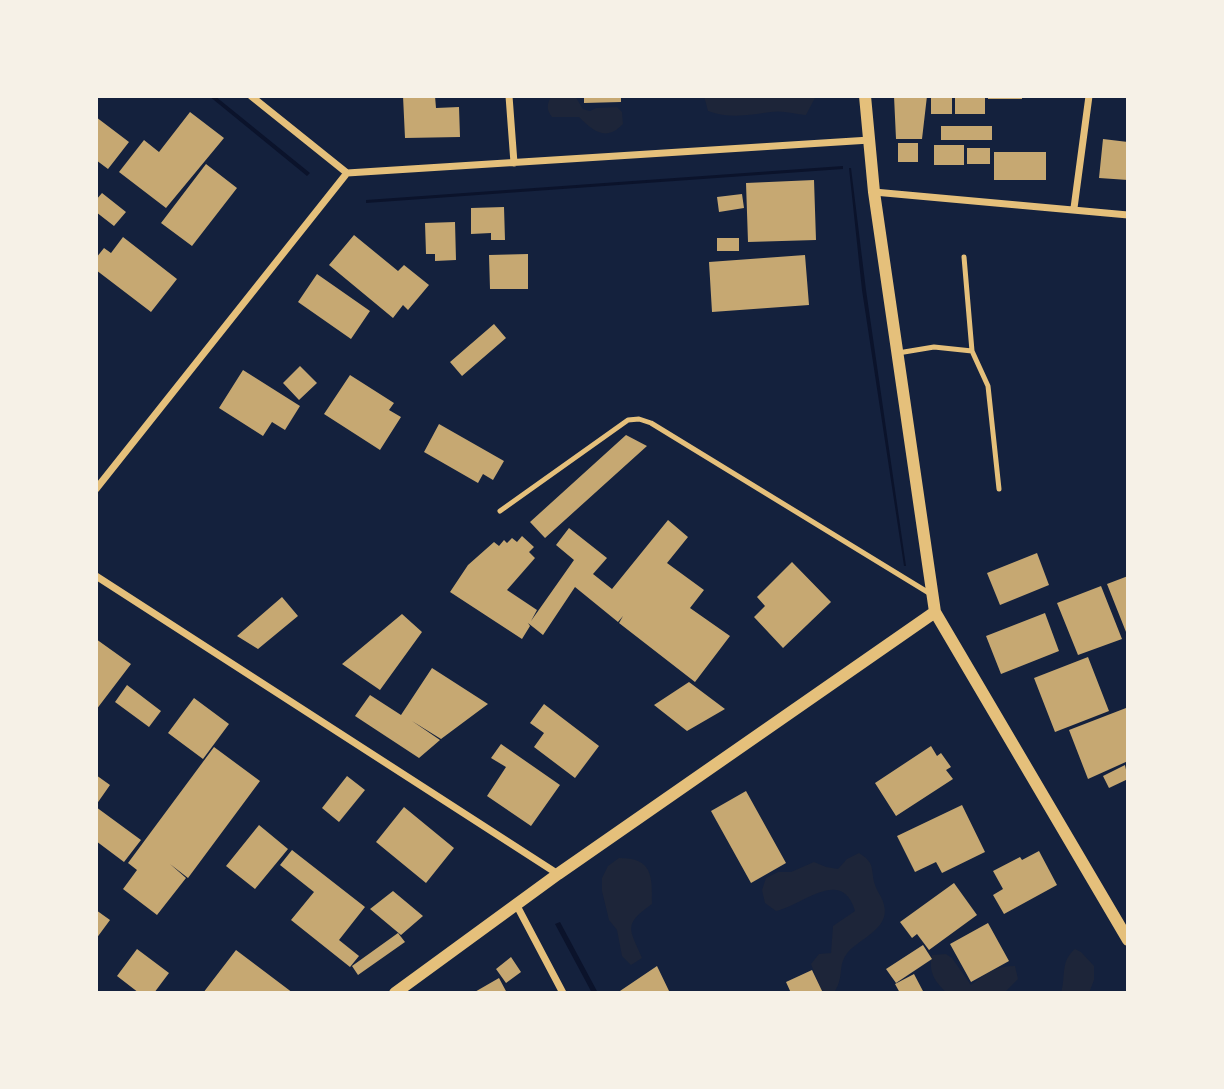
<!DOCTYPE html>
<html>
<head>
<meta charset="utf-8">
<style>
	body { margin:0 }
	#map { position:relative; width:1224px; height:1089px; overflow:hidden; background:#14213d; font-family:Rubik,sans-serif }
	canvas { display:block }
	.frame { position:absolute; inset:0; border:98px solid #f6f1e7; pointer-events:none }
</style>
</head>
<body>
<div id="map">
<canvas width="1224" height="1089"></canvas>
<div class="frame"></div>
</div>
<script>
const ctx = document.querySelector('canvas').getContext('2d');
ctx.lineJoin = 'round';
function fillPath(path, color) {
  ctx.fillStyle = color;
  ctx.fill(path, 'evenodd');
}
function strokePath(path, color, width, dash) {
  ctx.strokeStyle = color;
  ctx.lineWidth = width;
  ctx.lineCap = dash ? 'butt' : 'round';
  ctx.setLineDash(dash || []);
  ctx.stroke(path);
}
const green = new Path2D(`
	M551,96H575L583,109L590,111L596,108L617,107L622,112L623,124C606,142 593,131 579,117H552C546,109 547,105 551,96Z
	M704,96H816L806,115C795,114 782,110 771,112C749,115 730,119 708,111Z
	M859,853C876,864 870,868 875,885C877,892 883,898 884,905C891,930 855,940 846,955C838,966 844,977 835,991L822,993L811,964L819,954L831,953L833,926L855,911C842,866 802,906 776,911L765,903L762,890L766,878L778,872H791L814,862L826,867L838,869L847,859Z
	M619,858C653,858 652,876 652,904C622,925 630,929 642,958L631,965L622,956L617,930L609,920L602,891V878L608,866Z
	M1075,949L1081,952L1094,966V980L1089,993H1061C1066,977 1060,961 1075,949Z
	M946,954L952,958L971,985C986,973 996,966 1015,966L1018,979L1004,993H947C935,982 928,972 932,955Z`);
const water = new Path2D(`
	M209,96H215L310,173L307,176Z
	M843,166V169L366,203V200Z
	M849,168H851L866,290L906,566H904L862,290Z
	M560,922L598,993H592L555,924Z`);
const building = new Path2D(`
	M403,96H435L436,108L459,107L460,137L405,138Z
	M584,96H621V102L584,103Z
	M894,96H927L922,139H896Z
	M931,96H952V114H931Z
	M955,96H985V114H955Z
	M988,96H1022V99H988Z
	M190,112L224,138L166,208L119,172L144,140L159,152Z
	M96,117L129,142L108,169L96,160Z
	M941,126H992V140H941Z
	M1103,139L1128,142V180L1099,178Z
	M898,143H918V162H898Z
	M934,145H964V165H934Z
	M967,148H990V164H967Z
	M994,152H1046V180H994Z
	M206,164L237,188L192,246L161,223Z
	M814,180L816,240L748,242L746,183Z
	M102,193L126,212L114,226L96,212V200Z
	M742,194L744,208L719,212L717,197Z
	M504,207L505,240H491V233L471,234V208Z
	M455,222L456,260L435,261V254H426L425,223Z
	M354,235L398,271L404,265L429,285L408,310L403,305L393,318L329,265Z
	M123,237L177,279L151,312L96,270V258L104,248L111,253Z
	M717,238H739V251H717Z
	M528,254V289H490L489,255Z
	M805,255L809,305L712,312L709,262Z
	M317,274L370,311L351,339L298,302Z
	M494,324L506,338L462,376L450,362Z
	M300,366L317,383L299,400L283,383Z
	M243,370L300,406L285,430L272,422L263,436L219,408Z
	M350,375L394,403L389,410L401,417L380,450L324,414Z
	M439,424L504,461L493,480L483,474L478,483L424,452Z
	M626,435L647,446L545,538L530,522Z
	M668,520L688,537L667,563L704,590L690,608L730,636L695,682L619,623L623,616L618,622L575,587L543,635L528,623L530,626L522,639L450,592L468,565L494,542L499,546L504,540L507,543L512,538L517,542L522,536L534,547L529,552L535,558L507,590L537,610L531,621L574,560L556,545L569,528L607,558L593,574L612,589Z
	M1037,553L1049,585L1000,605L987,573Z
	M792,562L831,602L783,648L754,617L765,606L757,597Z
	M1128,576V637L1107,584Z
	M1101,586L1122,639L1078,655L1057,603Z
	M282,597L298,616L258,649L237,636Z
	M1045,613L1059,651L1001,674L986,636Z
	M402,614L422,632L380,690L342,664Z
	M96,639L131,664L96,710Z
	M1088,657L1109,711L1055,732L1034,678Z
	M432,668L488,704L441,739L412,721L440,740L419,758L355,716L370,695L401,715Z
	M689,682L725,709L687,731L654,705Z
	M127,685L161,711L149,727L115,702Z
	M194,698L229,724L203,759L168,733Z
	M544,704L599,746L575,778L534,747L544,733L530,723Z
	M1126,708L1128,713V761L1088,779L1069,730Z
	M501,744L560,785L531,826L487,796L506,767L491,758Z
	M931,746L937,756L941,753L951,767L946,770L953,779L896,816L875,783Z
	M214,747L260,781L188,878L170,864L186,878L157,915L123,889L137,870L128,863Z
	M1125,765L1128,779L1109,788L1103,776Z
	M96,775L110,785L96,805Z
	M347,776L365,790L339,822L322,808Z
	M746,791L786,863L751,883L711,811Z
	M962,805L985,852L942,873L936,862L915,872L897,836Z
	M96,807L141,840L124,862L96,841Z
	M404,807L454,848L426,883L376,842Z
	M259,825L288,849L255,889L226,866Z
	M292,850L365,907L339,940L359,956L350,967L291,920L314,892L280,865Z
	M1039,851L1057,885L1004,914L993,895L1003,889L993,871L1020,857L1022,860Z
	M954,883L977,915L929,950L917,934L912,938L900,922Z
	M393,891L423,916L401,935L370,909Z
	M96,910L110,920L96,939Z
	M988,923L1009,961L971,982L950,944Z
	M398,933L405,942L358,975L352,966Z
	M923,945L932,959L896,983L886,969Z
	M137,949L169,973L154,993H139L117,976Z
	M236,950L293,993H203Z
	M511,957L521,972L506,983L496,969Z
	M657,966L670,993H617Z
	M812,970L823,993H791L786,982Z
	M914,974L924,993H900L895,984Z
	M499,978L507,993H473Z`);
const service = new Path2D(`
	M964,257L972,351
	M898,353L934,347L972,351L988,386L999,489
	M500,511L628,420L639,419L651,423L929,593`);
const minor = new Path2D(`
	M251,96L347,173L870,140
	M509,96L514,163
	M874,192L1128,215
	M1074,208L1089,96
	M96,489L347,173
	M96,576L558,874
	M516,904L563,993`);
const tertiary = new Path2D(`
	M865,96L874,192L935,612L1128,940
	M395,993L558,874L935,612`);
fillPath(green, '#1d2539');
fillPath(water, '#0b132b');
fillPath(building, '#c6a872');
strokePath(service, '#e5c07b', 5);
strokePath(minor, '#e5c07b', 7);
strokePath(tertiary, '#e5c07b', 12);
</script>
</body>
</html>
